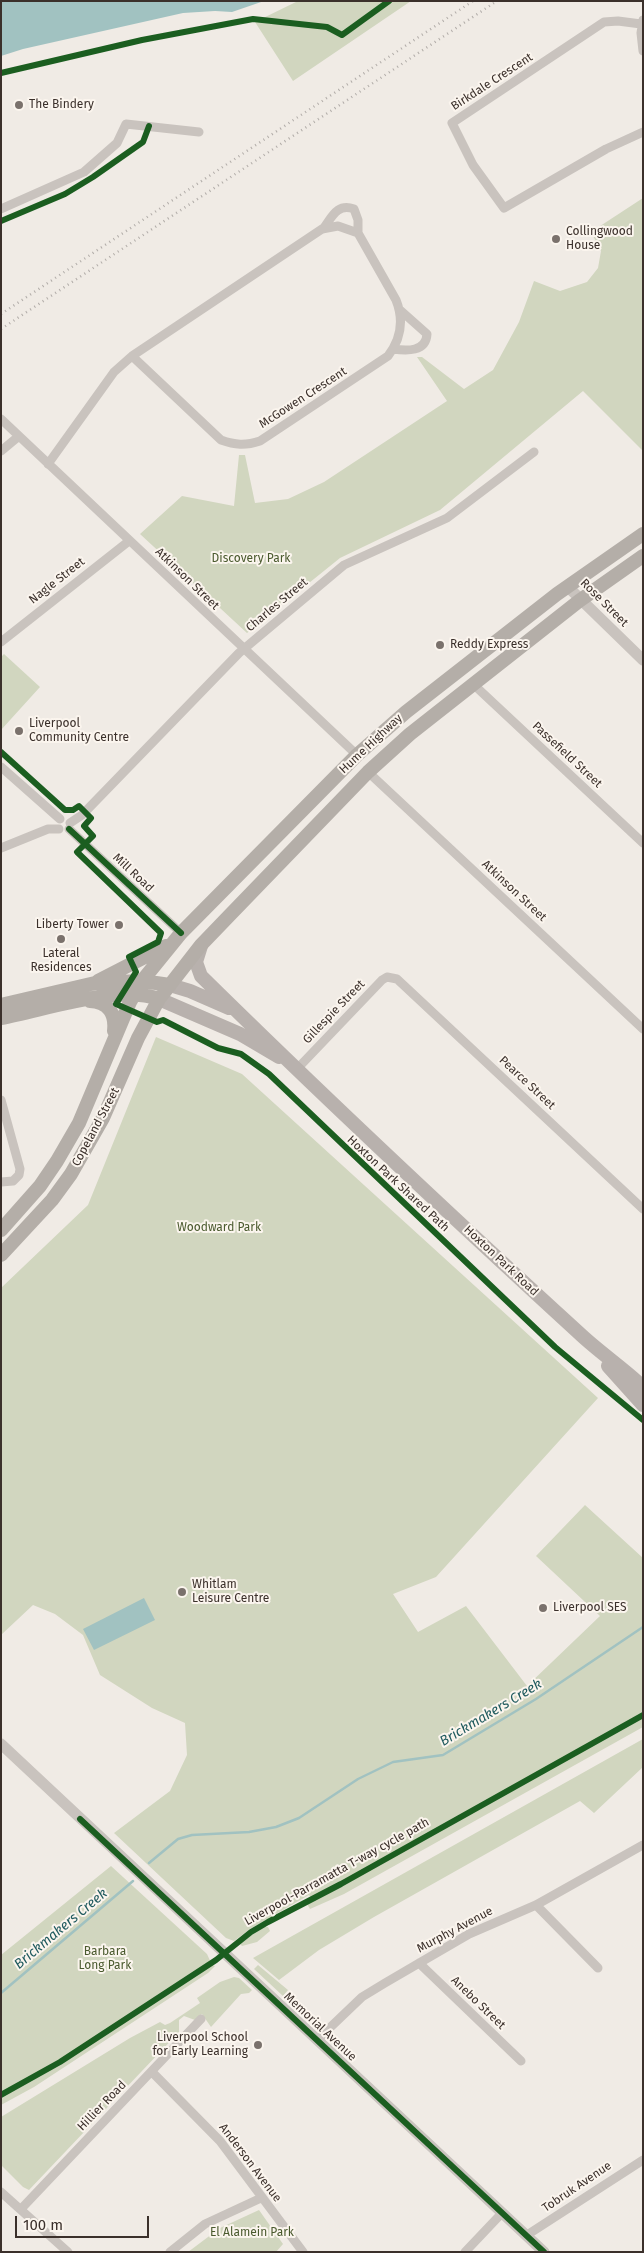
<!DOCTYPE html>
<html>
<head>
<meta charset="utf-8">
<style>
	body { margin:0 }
	#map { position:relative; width:644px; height:2253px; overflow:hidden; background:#f0ebe5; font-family:"Fira Sans",sans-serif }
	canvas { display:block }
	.frame { position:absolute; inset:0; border:2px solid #3b302b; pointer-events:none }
	.scale { position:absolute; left:15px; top:2216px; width:134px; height:22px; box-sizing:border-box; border:2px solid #3b302b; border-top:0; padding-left:6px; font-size:15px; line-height:18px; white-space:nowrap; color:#3b302b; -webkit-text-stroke:4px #fbf5ee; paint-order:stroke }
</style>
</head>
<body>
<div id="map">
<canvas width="644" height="2253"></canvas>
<div class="frame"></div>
<div class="scale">100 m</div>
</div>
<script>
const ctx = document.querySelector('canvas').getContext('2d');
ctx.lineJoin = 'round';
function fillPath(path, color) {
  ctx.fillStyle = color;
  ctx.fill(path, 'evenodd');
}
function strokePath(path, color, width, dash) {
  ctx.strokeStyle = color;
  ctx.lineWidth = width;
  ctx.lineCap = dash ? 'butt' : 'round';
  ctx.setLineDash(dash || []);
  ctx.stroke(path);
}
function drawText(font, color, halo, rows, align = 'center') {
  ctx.font = font + ' "Fira Sans",sans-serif';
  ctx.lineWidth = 4;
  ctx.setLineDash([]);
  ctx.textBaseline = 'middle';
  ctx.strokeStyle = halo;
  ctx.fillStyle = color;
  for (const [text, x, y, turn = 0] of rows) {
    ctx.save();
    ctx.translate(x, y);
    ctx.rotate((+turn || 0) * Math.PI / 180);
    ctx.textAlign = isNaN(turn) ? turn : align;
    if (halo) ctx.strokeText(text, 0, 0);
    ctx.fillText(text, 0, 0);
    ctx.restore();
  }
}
const green = new Path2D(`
	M298,1H411L293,81L255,22Z
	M643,198V451L583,391L440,510L340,558L247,633L140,534L182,496L234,506L239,455H245L255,503L288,499L324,482L447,401L417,357H422L464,389L493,370L519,322L534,281L560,291L587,282L598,268L601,251L591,232Z
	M4,654L40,687L1,730V657Z
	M156,1037L242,1074L598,1398L436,1577L393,1594L418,1632L466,1606L527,1686L600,1616L536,1556L585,1505L643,1558V1727L344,1894L310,1909L307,1904L313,1901L309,1895L250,1929L234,1941L226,1938L114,1833L170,1791L187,1755L185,1723L152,1708L100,1675L83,1635L55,1614L33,1605L1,1635V1288L88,1205Z
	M643,1739V1767L594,1813L580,1801L374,1917L319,1950L279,1980L253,1958Z
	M111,1866L207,1954L212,1965L215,1966L208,1973L34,2087L1,2105V1955Z
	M262,1927H268L270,1931L257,1942L242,1946L240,1944Z
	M258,1965L288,1990L283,1996L254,1969Z
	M234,1977L239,1978L252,1990L249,1993L241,1994L211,2027L202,2014L195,2020L184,2016L179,2020V2032L29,2190L23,2187L1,2165V2117L130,2038L160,2022L165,2025L170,2023L200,2003L197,1998L220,1982Z
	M259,2210L283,2244L276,2252H188L220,2228Z`);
const water = new Path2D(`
	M1,1H264L232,12L215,11L183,13L23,49L1,56Z
	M144,1598L155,1620L94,1650L83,1629Z`);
const stream = new Path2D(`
	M149,1863L178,1839L192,1835L249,1832L276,1827L299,1818L358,1779L393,1762L443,1755L536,1699L643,1627
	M1,1993L133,1881`);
const minor = new Path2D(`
	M643,20L641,33L643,51
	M641,24L618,21L604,22L452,123L473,165L504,208L606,149L643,132
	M1,209L84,172L117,143L126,124L199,132
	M323,229C332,217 337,203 354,209L358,220V233
	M393,349C407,351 426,352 427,334L400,310
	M1,419L357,755
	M1,451L19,436
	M48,464L114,372L132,356L322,229L338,226L358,233L396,300C404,320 401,339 388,356L260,441C245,446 235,445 221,440L132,356
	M1,642L129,541
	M473,684L643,843
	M1,767L60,819
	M368,772L643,1029
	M70,823L82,815L239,653L344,565L447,518L534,452
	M69,829L181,933
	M1,848L48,829H59
	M296,1070L382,980L387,977L397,979L643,1209
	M1,1100L20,1169L19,1175L13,1181L1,1182
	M536,1905L598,1968
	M419,1963L521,2061
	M317,2040L362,1997L385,1983L469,1934L536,1905L643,1845
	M152,2072L220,2141L303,2252
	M1,2192L68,2252
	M21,2209L201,2019
	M527,2235L643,2160
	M170,2252L205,2224L261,2198
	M465,2252L502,2213`);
const tertiary = new Path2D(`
	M567,586L643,660
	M1,1744L544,2252`);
const primary = new Path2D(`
	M201,946L196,962L201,976C324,1097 451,1216 579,1333C599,1352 623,1368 643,1387
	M170,985L190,991L229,1008
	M159,999L240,1034L279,1057
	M608,1366L643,1405`);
const trunk = new Path2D(`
	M98,981L166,946
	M90,1001C108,1002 116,1013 114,1031
	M1,1005L95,983L142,981L170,985
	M1,1018C45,1010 118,984 159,999
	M1,1230L40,1186L57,1161L79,1123L130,1002L142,981L181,933L357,755L406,712L557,594L643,534
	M1,1255L52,1200L71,1174L103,1118L138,1038L159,999L201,945L226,919L368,772L410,734L579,601L643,556`);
const rail = new Path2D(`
	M1,314L473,1
	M1,329L497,1`);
const cycleway = new Path2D(`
	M1,73L142,40L253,19L327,27L342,35L389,1
	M1,221L65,194L93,177L143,142L149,126
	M1,752L65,810H73L79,806L91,818L84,826L93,836L77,852L161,933L158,942L129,957L136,972L116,1004L157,1022L163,1020L218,1048L241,1054L269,1074L555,1347L643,1420
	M69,829L181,933
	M80,1819L544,2252
	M1,2095L60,2062L216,1960L251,1932L268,1922L341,1884L643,1715`);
const markers = [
	[19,105,5,"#7a716c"],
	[556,239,5,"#7a716c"],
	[440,645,5,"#7a716c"],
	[19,731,5,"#7a716c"],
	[119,925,5,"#7a716c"],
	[61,939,5,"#7a716c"],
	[182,1592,5,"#7a716c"],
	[543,1608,5,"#7a716c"],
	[258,2045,5,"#7a716c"]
];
const streetNames = [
	["Birkdale Crescent",492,82,-33],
	["McGowen Crescent",303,398,-33],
	["Atkinson Street",187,579,44],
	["Nagle Street",57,581,-38],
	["Rose Street",604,603,45],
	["Charles Street",277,605,-40],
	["Hume Highway",371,744,-43],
	["Passefield Street",567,755,43],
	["Mill Road",133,873,43],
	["Atkinson Street",514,891,43],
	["Gillespie Street",334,1012,-46],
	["Pearce Street",527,1083,43],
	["Copeland Street",96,1127,-62],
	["Hoxton Park Shared Path",398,1184,43],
	["Hoxton Park Road",501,1261,43],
	["Liverpool-Parramatta T-way cycle path",337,1872,-29],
	["Murphy Avenue",455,1930,-28],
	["Anebo Street",478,2003,44],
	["Memorial Avenue",320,2027,43],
	["Hillier Road",102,2106,-46],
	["Anderson Avenue",250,2163,53],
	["Tobruk Avenue",577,2187,-34]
];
const poiNames = [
	["The Bindery",29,105],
	["Collingwood",566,232],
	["House",566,246],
	["Reddy Express",450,645],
	["Liverpool",29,724],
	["Community Centre",29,738],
	["Liberty Tower",109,925,"right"],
	["Lateral",61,954,"center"],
	["Residences",61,968,"center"],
	["Whitlam",192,1585],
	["Leisure Centre",192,1599],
	["Liverpool SES",553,1608],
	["Liverpool School",248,2038,"right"],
	["for Early Learning",248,2052,"right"]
];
const parkNames = [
	["Discovery Park",251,559],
	["Woodward Park",219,1228],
	["Barbara",105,1952],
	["Long Park",105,1966],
	["El Alamein Park",252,2233]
];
const waterNames = [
	["Brickmakers Creek",491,1713,-31],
	["Brickmakers Creek",61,1929,-40]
];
fillPath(green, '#d1d6bf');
fillPath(water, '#a1c2c1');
strokePath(stream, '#a1c2c1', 2.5);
strokePath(minor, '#c9c3be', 9);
strokePath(tertiary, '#c9c3be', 11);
strokePath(primary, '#b8b1ad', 14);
strokePath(trunk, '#b4aea8', 14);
strokePath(rail, '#b1aca8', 2.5, [1, 4]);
strokePath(cycleway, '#1b5e20', 6);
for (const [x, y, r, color] of markers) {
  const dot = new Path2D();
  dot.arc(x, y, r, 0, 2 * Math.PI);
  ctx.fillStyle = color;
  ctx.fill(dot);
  strokePath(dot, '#fbf5ee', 2);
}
drawText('12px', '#3b302b', '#fbf5ee', streetNames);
drawText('12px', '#3b302b', '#fbf5ee', poiNames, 'left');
drawText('12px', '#4a5a2e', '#fbf5ee', parkNames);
drawText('italic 14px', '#1f5a5e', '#fbf5ee', waterNames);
</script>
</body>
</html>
